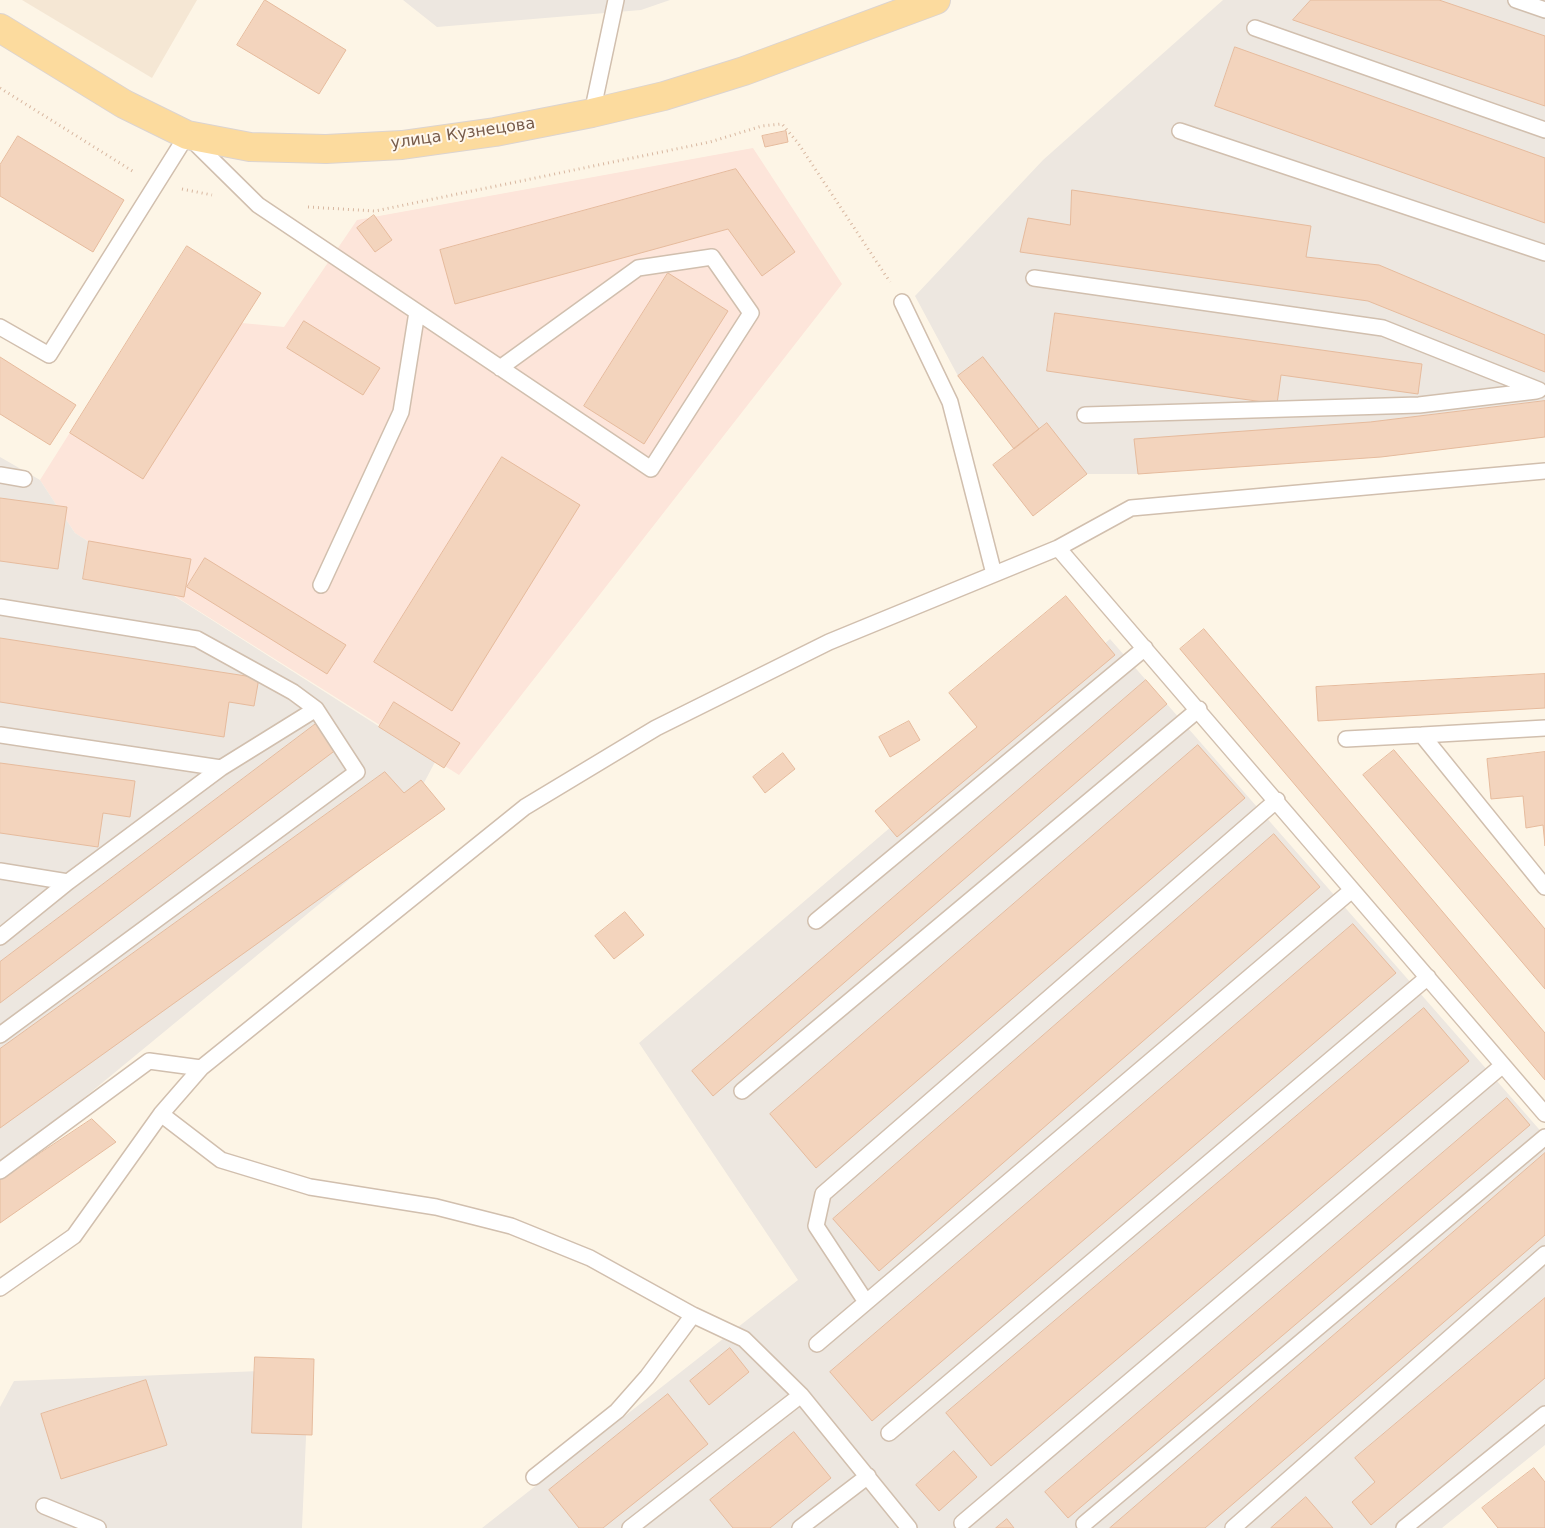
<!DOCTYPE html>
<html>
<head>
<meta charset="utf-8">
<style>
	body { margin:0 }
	canvas { display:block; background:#fdf5e6 }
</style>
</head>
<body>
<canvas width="1545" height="1528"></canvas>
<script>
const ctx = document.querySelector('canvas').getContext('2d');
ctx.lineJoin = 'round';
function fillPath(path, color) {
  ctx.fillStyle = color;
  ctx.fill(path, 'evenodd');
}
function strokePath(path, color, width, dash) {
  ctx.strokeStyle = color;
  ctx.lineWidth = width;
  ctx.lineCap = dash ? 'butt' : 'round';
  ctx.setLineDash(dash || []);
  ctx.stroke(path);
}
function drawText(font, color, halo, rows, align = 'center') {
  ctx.font = font + ' "DejaVu Sans",sans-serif';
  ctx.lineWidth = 4;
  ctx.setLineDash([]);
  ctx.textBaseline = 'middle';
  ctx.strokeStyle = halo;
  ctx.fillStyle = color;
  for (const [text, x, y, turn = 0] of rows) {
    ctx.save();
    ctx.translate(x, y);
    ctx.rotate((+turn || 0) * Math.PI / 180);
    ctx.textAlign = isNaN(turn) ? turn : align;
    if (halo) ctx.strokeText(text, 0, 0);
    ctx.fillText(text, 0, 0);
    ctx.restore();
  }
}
const residential = new Path2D(`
	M22,0H197L152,78Z`);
const commercial = new Path2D(`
	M753,148L842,284L459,775L75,533L40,480L168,277L242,323L284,327L357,220Z`);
const industrial = new Path2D(`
	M403,0H670L641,10L437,27Z
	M1223,0H1545V437L1381,457L1138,474H1087L1033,516L993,465L1014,448L958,376L915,296L1043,160Z
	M0,457L40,480L75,533L435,762L391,845L0,1167Z
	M1110,639L1545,1136V1445L1442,1528H482L798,1280L639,1043Z
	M309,1369L302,1528H0V1407L14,1381Z`);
const building = new Path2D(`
	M265,0L346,50L319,94L237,45Z
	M1311,0H1439L1545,36V106L1293,20Z
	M1235,47L1545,158V223L1215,106Z
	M786,131L788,142L765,147L762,136Z
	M18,136L124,200L93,252L0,196V165Z
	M736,169L795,252L762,276L728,229L455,304L440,250Z
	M1072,190L1311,226L1306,257L1379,265L1545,335V372L1368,301L1020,252L1028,218L1070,225Z
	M374,215L392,240L375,252L357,228Z
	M187,246L261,293L143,479L70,433Z
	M668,273L728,311L644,444L584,406Z
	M1055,313L1422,364L1418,394L1281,375L1277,404L1047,371Z
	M304,321L380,368L363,395L287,348Z
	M0,357L76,405L50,445L0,414Z
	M983,357L1039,429L1014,449L958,376Z
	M1545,401V437L1381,457L1138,474L1134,439L1370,422Z
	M1047,423L1087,474L1033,516L993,465Z
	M502,457L580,505L452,711L374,662Z
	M0,498L67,507L58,569L0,561Z
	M89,541L191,559L184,597L83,579Z
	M205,558L346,645L327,674L187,587Z
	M1066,596L1115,655L897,837L875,811L977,727L949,693Z
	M1204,629L1545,1033V1080L1180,649Z
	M0,638L259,678L254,706L229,702L224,737L0,702Z
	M1545,674V708L1318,721L1316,687Z
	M1146,680L1167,704L713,1096L692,1071Z
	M394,702L460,743L444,768L379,727Z
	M909,721L920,740L890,757L879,737Z
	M317,723L337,749L0,1003V962Z
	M1198,745L1245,798L816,1168L770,1114Z
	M1394,750L1545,929V989L1363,775Z
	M1545,752V846L1543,825L1526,828L1523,796L1491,799L1487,759Z
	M783,753L795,769L765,793L753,777Z
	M0,763L135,781L130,817L103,813L98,847L0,833Z
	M385,772L404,793L421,780L445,809L0,1128V1049Z
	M1274,834L1320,887L879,1271L833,1219Z
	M625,912L644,935L614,959L595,936Z
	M1353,924L1396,973L872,1421L830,1372Z
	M1424,1008L1469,1061L991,1466L946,1413Z
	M1507,1098L1530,1125L1068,1518L1045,1492Z
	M92,1119L116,1142L0,1223V1180Z
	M1545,1153V1235L1205,1528H1110Z
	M1545,1298V1378L1371,1525L1352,1502L1375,1482L1355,1458Z
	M730,1348L749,1372L709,1405L690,1381Z
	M255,1357L314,1359L312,1435L252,1433Z
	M146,1380L167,1445L61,1479L41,1414Z
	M668,1394L708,1444L603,1528H579L549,1490Z
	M794,1432L831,1478L770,1528H733L710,1500Z
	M954,1451L977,1477L939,1511L916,1485Z
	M1534,1468L1545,1482V1528H1498L1482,1508Z
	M1306,1497L1333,1528H1271Z
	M1007,1519L1014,1528H996Z`);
const path = new Path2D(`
	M0,88L134,172
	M182,189L212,195
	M308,207L375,211L710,142L762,126L782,124L798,143L890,282`);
const lane = new Path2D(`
	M1516,0L1545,10
	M1255,28L1545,130
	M592,113L616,0
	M1180,131L1545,253
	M1034,278L1383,328L1539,390
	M902,302L950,402L994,574
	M0,327L49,355L187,135L258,205L651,469L751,313L712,257L638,268L500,368
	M1085,415L1419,405L1536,391
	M0,475L24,479
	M1058,548L1545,1114
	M321,585L401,412L417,312
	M0,607L197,639L293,692L316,709L357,772L0,1035
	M1545,728L1422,735L1545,887
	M0,735L221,768L316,709
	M1346,739L1422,735
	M0,871L68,882
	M816,921L1145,648
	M0,937L68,882L221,768
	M742,1091L1199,709
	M161,1114L221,1160L310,1187L436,1207L511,1226L590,1258L693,1315L744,1339L801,1395L909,1528
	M0,1171L149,1061L201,1068
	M0,1288L74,1236L161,1114L201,1068L525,807L656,728L829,642L1058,548L1131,508L1545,471
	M866,1302L816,1226L823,1194L1277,800
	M817,1344L1352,890
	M889,1433L1428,977
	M534,1477L617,1411L647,1377L693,1315
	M44,1506L98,1528
	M962,1523L1503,1065
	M1084,1524L1545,1137
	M630,1528L801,1395
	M800,1528L868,1476
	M1233,1528L1545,1254
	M1404,1528L1545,1414`);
const primary = new Path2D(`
	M0,28L124,104L187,135L250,147L326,149L402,145L495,132L592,113L664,96L744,71L936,0`);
const streetNames = [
	["улица Кузнецова",463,134,-8]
];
fillPath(residential, '#f5e7d4');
fillPath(commercial, '#fde5da');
fillPath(industrial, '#ede7e0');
fillPath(building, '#f3d4bd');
strokePath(building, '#e6bb9d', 1);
strokePath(lane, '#d1bfae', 18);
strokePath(primary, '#dcd4d0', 30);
strokePath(path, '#d8b7a0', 3, [1, 4]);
strokePath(lane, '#fff', 15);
strokePath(primary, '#fcdb9e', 28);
drawText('16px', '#775b4a', '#fff8ed', streetNames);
</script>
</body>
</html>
